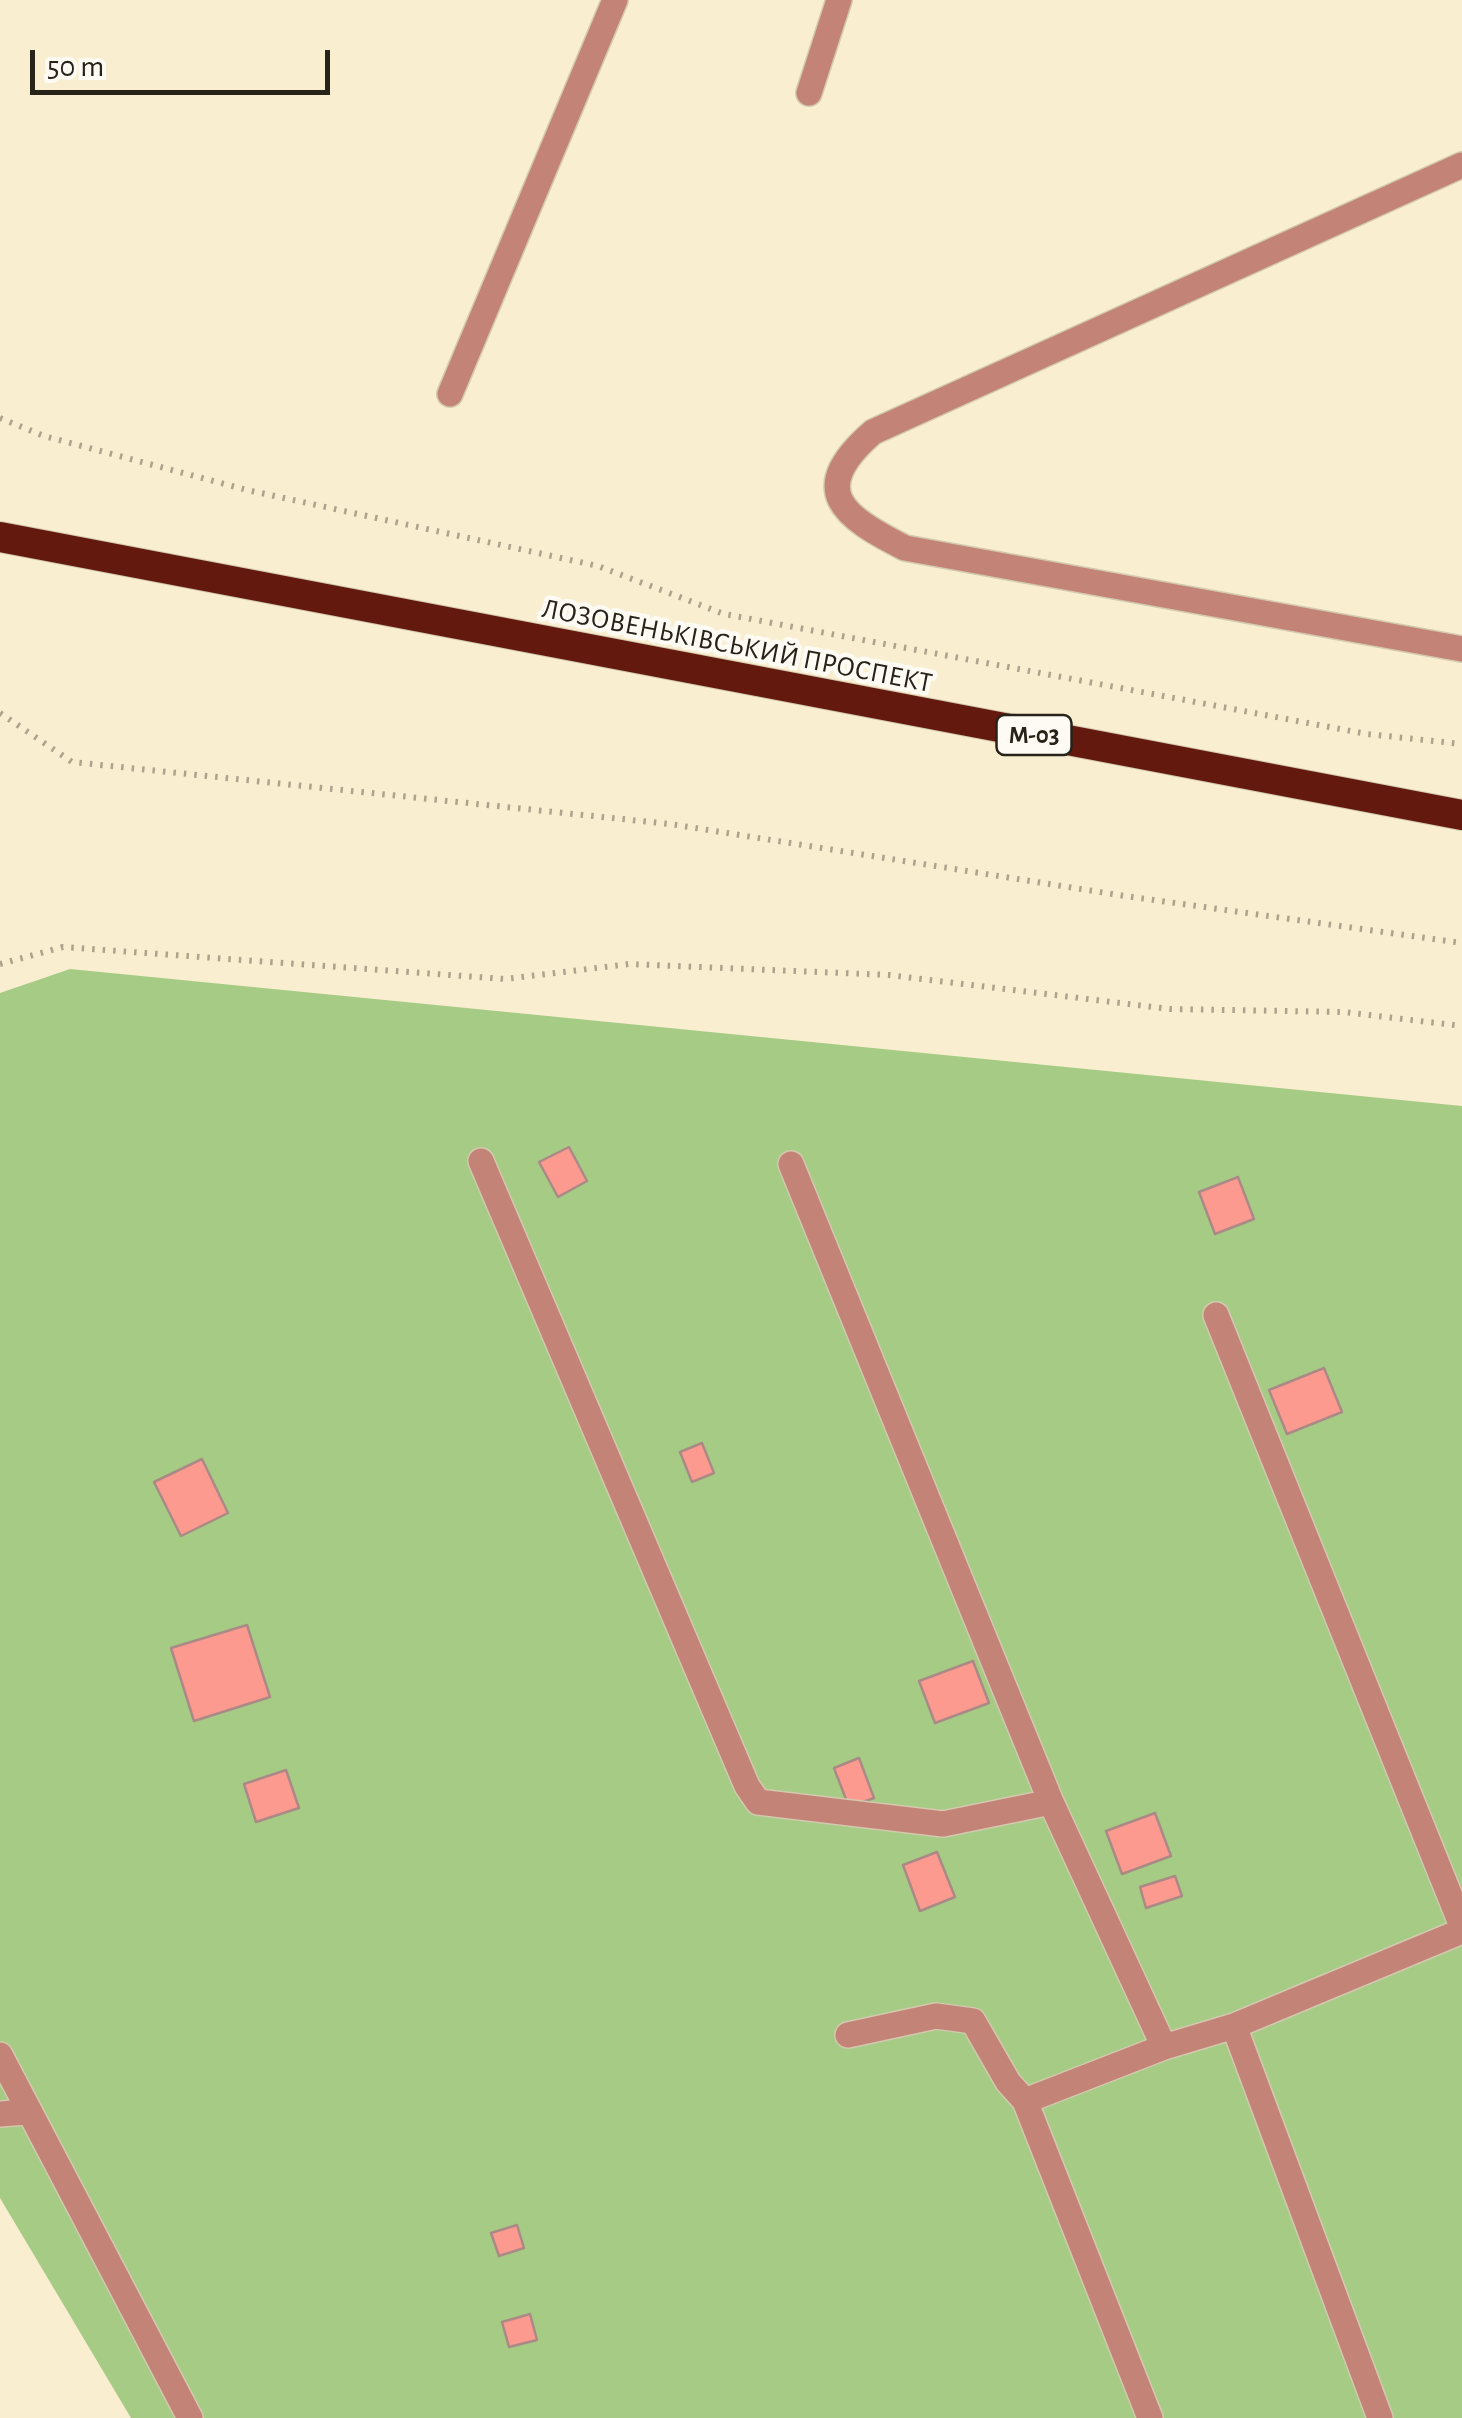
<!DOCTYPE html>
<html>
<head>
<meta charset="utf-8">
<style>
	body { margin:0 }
	#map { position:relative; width:1462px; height:2418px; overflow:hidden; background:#f9eed0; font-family:"Alegreya Sans",sans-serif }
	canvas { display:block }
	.scale { position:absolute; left:30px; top:50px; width:300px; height:45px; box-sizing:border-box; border:5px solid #272318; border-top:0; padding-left:12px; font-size:30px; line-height:35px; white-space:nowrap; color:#272318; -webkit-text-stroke:8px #fefbf5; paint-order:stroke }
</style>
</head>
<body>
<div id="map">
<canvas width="1462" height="2418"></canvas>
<div class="scale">50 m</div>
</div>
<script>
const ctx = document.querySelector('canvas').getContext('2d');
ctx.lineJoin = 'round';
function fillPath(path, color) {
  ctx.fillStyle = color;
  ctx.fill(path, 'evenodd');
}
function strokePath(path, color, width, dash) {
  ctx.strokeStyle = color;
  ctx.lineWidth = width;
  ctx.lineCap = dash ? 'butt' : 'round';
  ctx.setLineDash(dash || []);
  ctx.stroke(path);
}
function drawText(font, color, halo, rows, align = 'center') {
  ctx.font = font + ' "Alegreya Sans",sans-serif';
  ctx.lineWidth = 9;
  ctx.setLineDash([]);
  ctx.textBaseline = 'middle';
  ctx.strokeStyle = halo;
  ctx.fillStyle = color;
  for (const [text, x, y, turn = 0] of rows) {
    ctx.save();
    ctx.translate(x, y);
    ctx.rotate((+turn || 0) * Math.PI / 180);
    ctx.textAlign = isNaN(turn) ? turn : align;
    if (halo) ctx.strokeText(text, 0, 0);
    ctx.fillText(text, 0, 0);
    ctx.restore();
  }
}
const green = new Path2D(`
	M70,969L1462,1106V2418H131L0,2198V993Z`);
const building = new Path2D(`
	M569,1147L587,1181L558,1197L539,1162Z
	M1238,1177L1254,1219L1215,1234L1199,1192Z
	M1324,1368L1342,1412L1287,1434L1269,1390Z
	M702,1443L714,1473L692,1482L680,1452Z
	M202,1459L228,1513L181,1536L154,1482Z
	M247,1625L270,1697L194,1721L171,1648Z
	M973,1661L989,1703L935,1723L919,1681Z
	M859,1758L874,1798L849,1807L834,1768Z
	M286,1770L299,1808L256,1822L244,1784Z
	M1155,1813L1171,1856L1122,1874L1106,1831Z
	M937,1852L955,1897L920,1911L903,1865Z
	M1175,1876L1182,1896L1146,1908L1140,1887Z
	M517,2225L524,2248L499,2256L491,2233Z
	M530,2314L537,2340L509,2347L502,2322Z`);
const path = new Path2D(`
	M0,418L44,436L247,490L598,566L724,614L1367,734L1462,744
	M0,713L72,762L670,824L1125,896L1462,943
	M0,964L63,947L505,979L629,964L889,975L1170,1009L1344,1012L1462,1026`);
const minor = new Path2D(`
	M809,93L839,0
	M1462,165L873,432C805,491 844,517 905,548L1462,649
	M450,394L615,0
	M481,1161L747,1786L758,1802L943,1824L1051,1802
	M791,1164L1051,1802L1164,2047
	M1216,1315L1462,1926
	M1234,2026L1380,2418
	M848,2035L936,2016L973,2021L1008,2082L1025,2101L1150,2418
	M0,2055L190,2418
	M1025,2101L1164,2047L1234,2026L1462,1931
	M0,2114L27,2112`);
const highway = new Path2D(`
	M0,537L1462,815`);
const shields = [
	[1034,735,75]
];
const shieldNames = [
	["М-03",1034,735]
];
const streetNames = [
	["ЛОЗОВЕНЬКІВСЬКИЙ ПРОСПЕКТ",737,646,11]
];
fillPath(green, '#a6cb85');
fillPath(building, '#fd9a90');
strokePath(building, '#ab8a86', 2.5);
strokePath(minor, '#d3c9af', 28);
strokePath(highway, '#d3c9af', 32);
strokePath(path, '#aba38c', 6, [2.5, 8]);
strokePath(minor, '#c38477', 25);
strokePath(highway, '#63190d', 30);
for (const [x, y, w] of shields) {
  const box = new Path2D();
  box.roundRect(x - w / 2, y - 20, w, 40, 8);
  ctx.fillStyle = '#fefbf5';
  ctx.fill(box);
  strokePath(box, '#272318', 2.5);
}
drawText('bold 25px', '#272318', null, shieldNames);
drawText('28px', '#272318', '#fefbf5', streetNames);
</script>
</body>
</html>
